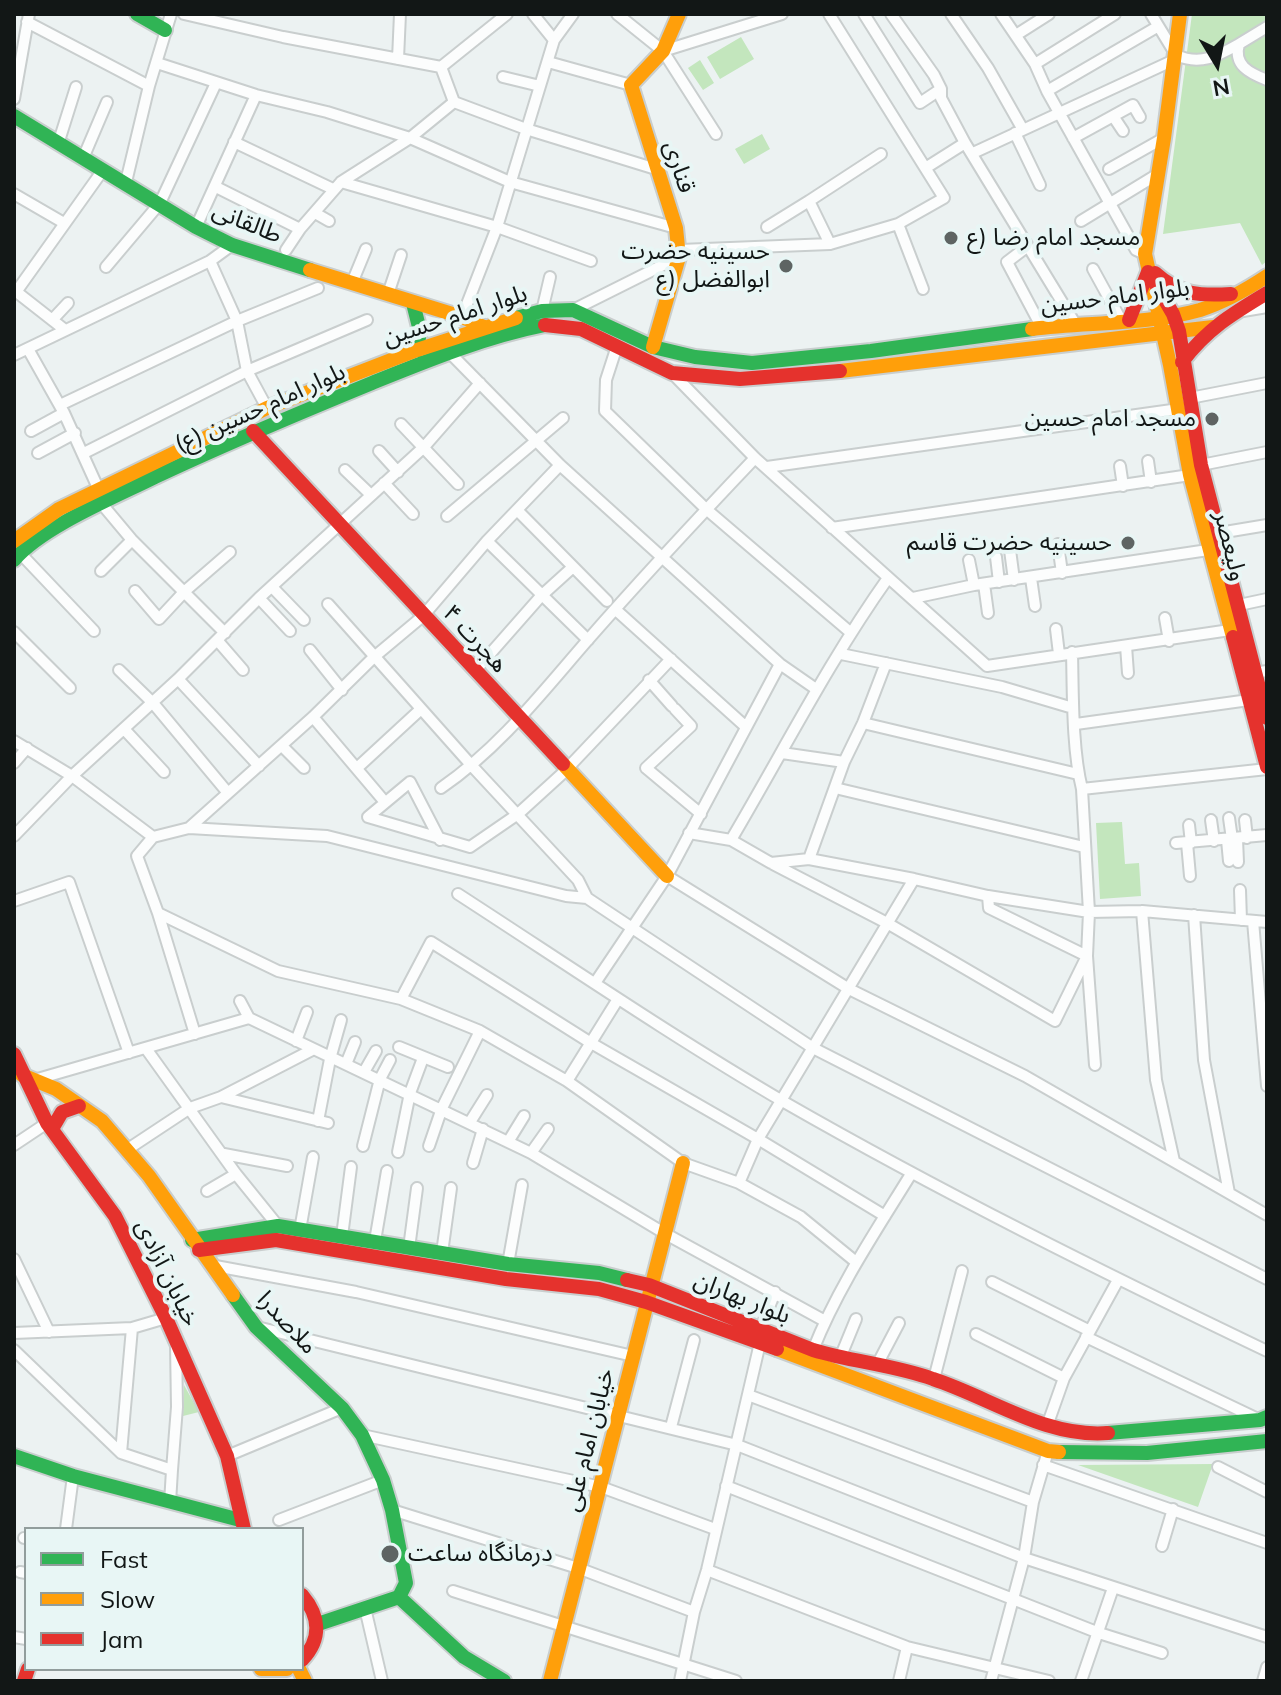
<!DOCTYPE html>
<html>
<head>
<meta charset="utf-8">
<style>
	body { margin:0 }
	#map { position:relative; width:1281px; height:1695px; overflow:hidden; background:#ecf2f2; font-family:Mulish,sans-serif }
	canvas { display:block }
	.frame { position:absolute; inset:0; border:16px solid #121716; pointer-events:none }
	.legend { position:absolute; left:24px; top:1527px; width:280px; height:144px; box-sizing:border-box; background:#e8f6f5; border:2px solid #929d9c; margin:0; padding:10px 14px; list-style:none; font-size:24px; color:#121716 }
	.legend li { display:flex; align-items:center; gap:16px; height:40px }
	.legend b { width:40px; border:2px solid #929d9c }
	.north { position:absolute; left:1177px; top:24px; width:80px; height:80px; -webkit-text-stroke:6px #e8f6f5; paint-order:stroke; rotate:170deg; font-size:22px; font-weight:700; line-height:32px; text-align:center; color:#121716 }
	.north::after { content:''; display:block; margin:auto; width:28px; height:36px; background:#121716; clip-path:polygon(50% 0,100% 100%,50% 72%,0 100%) }
</style>
</head>
<body>
<div id="map">
<canvas width="1281" height="1695"></canvas>
<div class="frame"></div>
<ul class="legend">
<li><b style="height:10px;background:#30b455"></b>Fast</li>
<li><b style="height:10px;background:#ff9f0a"></b>Slow</li>
<li><b style="height:10px;background:#e5322d"></b>Jam</li>
</ul>
<div class="north">N</div>
</div>
<script>
const ctx = document.querySelector('canvas').getContext('2d');
ctx.lineJoin = 'round';
function fillPath(path, color) {
  ctx.fillStyle = color;
  ctx.fill(path, 'evenodd');
}
function strokePath(path, color, width, dash) {
  ctx.strokeStyle = color;
  ctx.lineWidth = width;
  ctx.lineCap = dash ? 'butt' : 'round';
  ctx.setLineDash(dash || []);
  ctx.stroke(path);
}
function drawText(font, color, halo, rows, align = 'center') {
  ctx.font = font + ' Mulish,"Noto Sans Arabic",sans-serif';
  ctx.lineWidth = 8;
  ctx.setLineDash([]);
  ctx.textBaseline = 'middle';
  ctx.strokeStyle = halo;
  ctx.fillStyle = color;
  for (const [text, x, y, turn = 0] of rows) {
    ctx.save();
    ctx.translate(x, y);
    ctx.rotate((+turn || 0) * Math.PI / 180);
    ctx.textAlign = isNaN(turn) ? turn : align;
    if (halo) ctx.strokeText(text, 0, 0);
    ctx.fillText(text, 0, 0);
    ctx.restore();
  }
}
const green = new Path2D(`
	M1192,14H1267V261L1262,265L1240,223L1163,234Z
	M741,37L754,59L720,79L707,57Z
	M700,60L714,83L703,90L688,68Z
	M762,134L770,149L744,164L735,149Z
	M1122,822L1125,864L1139,863L1141,896L1100,899L1096,823Z
	M184,1385L199,1412L183,1416Z
	M1213,1464L1198,1507L1078,1465Z`);
const street = new Path2D(`
	M184,14L283,37L441,67
	M533,14L554,40
	M617,14L663,51L716,134
	M864,14L920,103L941,89
	M891,14L934,75L941,89V98L965,143L1076,325
	M951,14L988,68L1022,128
	M1001,14L1035,64L1047,91L1136,250L1145,254
	M1151,14L1176,55C1200,66 1218,56 1239,44
	M27,22L149,86
	M1267,27L1239,44C1233,65 1249,73 1267,80
	M1016,35L1049,14
	M663,51L782,14
	M398,59L400,14
	M548,62L631,85
	M157,63L256,95L327,112L410,138L510,182L676,228
	M1035,64L1115,14
	M441,67L454,102L526,129L656,169
	M441,67L507,14
	M503,77L540,86
	M1047,91L1157,27
	M14,99L29,14
	M1113,116L1123,131
	M1015,133L1040,185
	M1073,138L1133,105L1140,117
	M59,141L76,87
	M234,142L333,189
	M973,153L1174,60
	M84,156L107,102
	M927,167L965,143
	M1109,169L1164,138
	M126,182L149,86L171,14
	M341,182L497,227L591,261
	M216,187L300,229
	M14,194L64,223
	M315,213L329,221
	M1081,221L1158,174
	M898,224L923,289
	M196,227L256,95
	M767,227L809,201
	M830,244L809,201L881,154
	M1028,246L1007,262L1042,328
	M286,250L300,229L341,182L410,138L454,102
	M680,250L830,244L898,224L944,198L829,14
	M210,261L237,321L247,371L267,408
	M106,267L160,203L216,83
	M1093,269L1122,322
	M352,283L366,249
	M14,290L65,330
	M16,292L103,170
	M388,294L401,255
	M573,310L679,257
	M542,311L550,277
	M1243,311L1267,307
	M462,317L497,227L554,40L573,14
	M53,319L68,303
	M617,346L606,380L605,411L706,509L850,632
	M28,349L64,413L98,488
	M449,352L560,465L780,664L816,689
	M14,355L210,261L232,245
	M672,373L755,458L987,666L1230,630
	M1190,398L1267,383
	M60,405L237,321L318,288
	M401,424L458,484
	M31,431L64,413
	M379,451L398,472
	M38,453L75,433
	M84,453L247,371L367,320
	M1148,461L1151,482
	M1201,465L1267,452
	M1120,466L1123,486
	M767,467L1179,409
	M345,470L370,494
	M384,483L413,514
	M101,503L132,540L225,633
	M517,510L607,601
	M447,516L563,418
	M832,528L1190,475
	M1219,533L1267,525
	M487,541L588,640
	M1058,544L1062,573
	M1010,550L1014,580
	M20,553L94,631
	M996,557L999,582
	M969,560L974,585
	M101,571L132,540
	M1031,578L1035,606
	M984,584L988,613
	M273,588L304,620
	M135,591L159,619L185,591L230,552
	M259,598L290,631
	M913,598L974,585L1208,550
	M328,604L472,766L578,880L587,898
	M1239,605L1267,599
	M616,610L746,727
	M1165,618L1169,641
	M1056,629L1059,654
	M14,632L70,688
	M217,640L243,670
	M1126,646L1128,673
	M310,650L342,690
	M1072,652C1073,693 1072,749 1082,789L1089,912L1087,956L1095,1065
	M841,654L1002,687L1073,708
	M119,670L153,703L228,793
	M475,671L541,596L573,567
	M1254,673L1267,671
	M178,679L259,766
	M649,680L672,706
	M675,709L691,726L646,768L701,814
	M313,717L384,801
	M863,723L1078,774
	M1076,724L1249,700
	M124,729L164,772
	M14,741L72,776L153,837L189,828L313,717L374,657L423,616L487,541L560,465
	M282,746L304,768
	M782,753L844,762
	M14,763L27,748
	M357,768L421,709
	M441,788C499,748 540,695 586,642C641,579 698,518 755,458
	M835,788L1084,847
	M1082,789L1267,769
	M1229,818L1232,839
	M1211,820L1214,841
	M1245,820L1247,838
	M1189,825L1191,843
	M189,828L327,836L566,896L587,898L813,1048L1267,1279
	M689,833L731,840L771,863L809,859L914,879L988,896L1089,912L1142,911L1267,922
	M14,836L72,776L178,679L259,598L424,447L480,383
	M153,837L137,856L158,913L278,971L401,999L480,1031L567,1081L683,1163L739,1183L801,1217L856,1262
	M1237,839L1238,862
	M440,840L410,782L368,817L470,847L518,814L563,773L671,659
	M731,840C783,752 829,661 888,578
	M1227,840L1229,861
	M1176,843L1267,835
	M1187,843L1190,876
	M809,859L844,762L863,723L886,663
	M773,864L887,923L1055,1021L1087,956L989,908L988,896
	M667,876L849,989L1025,1076L1267,1215
	M1240,890L1241,920
	M458,894C566,964 673,1037 784,1102C941,1192 1104,1273 1267,1351
	M14,901L69,882L129,1053
	M1142,911L1156,1080L1174,1161
	M158,913L195,1034
	M1194,915L1204,1060L1229,1193
	M1253,921L1267,1086
	M595,983L667,876L780,664
	M401,999L431,942L591,1043L758,1139L885,1216
	M240,1001L249,1018
	M296,1041L307,1012
	M399,1047L448,1067
	M147,1050L236,1174L278,1226
	M346,1064L355,1042
	M364,1072L376,1051
	M34,1080L249,1018L531,1153L664,1233L825,1321
	M567,1081L618,999
	M221,1097L328,1123
	M318,1121L330,1059L341,1020
	M470,1122L487,1095
	M508,1142L524,1116
	M14,1145L47,1123
	M363,1146L380,1079L390,1060
	M429,1146L442,1108L480,1031
	M128,1149L190,1108L221,1097L312,1050
	M398,1152L410,1093L423,1058
	M531,1153L548,1129
	M224,1154L287,1166
	M473,1163L483,1129
	M739,1183L758,1139L914,879
	M207,1191L236,1174
	M300,1230L313,1157
	M342,1236L351,1167
	M375,1241L387,1171
	M409,1248L417,1188
	M442,1253L451,1188
	M14,1259L49,1332
	M508,1264L522,1185
	M210,1265L356,1292L633,1356
	M992,1282L1090,1331
	M257,1327L737,1445L1024,1558L1267,1637
	M761,1328L775,1292
	M14,1333L132,1328L166,1318
	M976,1334L1064,1378
	M1086,1337L1258,1419
	M14,1350L121,1453L172,1470L170,1503
	M813,1350C838,1287 876,1231 911,1174
	M840,1358L856,1319
	M878,1363L899,1323
	M934,1379L962,1271
	M748,1395L1033,1502
	M1047,1426L1064,1378L1118,1280
	M671,1427L694,1340
	M362,1435L601,1487L715,1529
	M121,1453L132,1328
	M227,1456L342,1408
	M1043,1465L1267,1543
	M1218,1467L1267,1492
	M172,1470L177,1407L176,1345
	M726,1486L1099,1633L1162,1653
	M392,1510L578,1568L694,1612
	M279,1520L383,1480
	M66,1529L73,1476
	M24,1538H26
	M1162,1546L1173,1509
	M707,1570L907,1647L1049,1681
	M20,1572L26,1573
	M453,1591L736,1681
	M365,1608L382,1681
	M14,1637L26,1639
	M680,1681L694,1612L707,1570L760,1343
	M899,1681L907,1647
	M991,1681L1024,1558L1033,1502L1048,1451
	M1081,1681L1113,1588
	M1263,1681L1267,1667`);
const fast = new Path2D(`
	M137,14L165,30
	M14,116L196,227L232,245L310,270
	M413,303L420,331L417,350
	M516,318L542,311L573,310L653,347L695,357L752,363L871,351L1032,329
	M14,560C42,527 115,497 155,477C227,443 299,413 372,383C429,360 485,337 545,325
	M192,1240L278,1226L508,1264L599,1273L627,1280
	M233,1295L256,1327L342,1408L362,1435L383,1480L392,1510L406,1583L399,1597
	M1108,1433L1260,1420L1267,1417
	M1059,1452L1147,1453L1267,1441
	M14,1456L73,1476L240,1520
	M399,1597L464,1657L504,1681
	M318,1624L399,1597`);
const slow = new Path2D(`
	M1180,14L1164,138L1145,254L1170,365L1190,475L1233,637
	M310,270L462,317L484,327
	M1032,329C1087,322 1147,325 1200,310C1225,302 1246,290 1267,276
	M653,347L679,257L676,228L631,85L663,51L679,14
	M840,371L1213,327
	M14,541L59,509L267,408L417,350L516,318
	M563,764L667,876
	M22,1075L56,1089L102,1121L149,1176L233,1295
	M777,1349L1048,1451L1059,1452
	M261,1669H287
	M299,1669L305,1681
	M550,1681L683,1163`);
const jam = new Path2D(`
	M1155,273C1179,295 1200,296 1231,294
	M1155,283L1173,314L1179,331L1201,465L1267,718
	M1129,320L1148,272
	M545,325L581,329L672,373L740,379L840,371
	M1182,362C1207,329 1232,314 1267,293
	M253,431L563,764
	M1233,637L1267,767
	M14,1054L47,1123L115,1216L166,1318L227,1456L244,1529
	M52,1129L62,1112L79,1106
	M199,1250L276,1240L506,1279L599,1289L646,1302L777,1349
	M627,1280L649,1285L813,1350C853,1362 894,1365 933,1379C991,1398 1046,1438 1108,1433
	M302,1595C320,1616 322,1639 302,1660
	M24,1681L28,1669`);
const markers = [
	[951,238,8,"#5e6463"],
	[786,266,8,"#5e6463"],
	[1212,419,8,"#5e6463"],
	[1128,543,8,"#5e6463"],
	[390,1554,10,"#5e6463"]
];
const streetNames = [
	["قناری",679,167,72],
	["طالقانی",247,223,22],
	["بلوار امام حسین",1115,297,-7],
	["بلوار امام حسین",455,316,-18],
	["بلوار امام حسین (ع)",260,408,-24],
	["ولیعصر",1230,546,76],
	["هجرت ۴",475,639,47],
	["خیابان آزادی",167,1273,64],
	["بلوار بهاران",742,1298,22],
	["ملاصدرا",287,1323,47],
	["خیابان امام علی",589,1440,-76]
];
const poiNames = [
	["مسجد امام رضا (ع",967,238,"left"],
	["حسینیه حضرت",770,252],
	["ابوالفضل (ع",770,280],
	["مسجد امام حسین",1196,419],
	["حسینیه حضرت قاسم",1112,543],
	["درمانگاه ساعت",408,1554,"left"]
];
fillPath(green, '#c3e6bd');
strokePath(street, '#c9cece', 14);
strokePath(fast, '#c9cece', 18);
strokePath(slow, '#c9cece', 18);
strokePath(jam, '#c9cece', 18);
strokePath(street, '#fcfdfd', 10);
strokePath(fast, '#30b455', 14);
strokePath(slow, '#ff9f0a', 14);
strokePath(jam, '#e5322d', 14);
for (const [x, y, r, color] of markers) {
  const dot = new Path2D();
  dot.arc(x, y, r, 0, 2 * Math.PI);
  ctx.fillStyle = color;
  ctx.fill(dot);
  strokePath(dot, '#e8f6f5', 3);
}
drawText('24px', '#121716', '#e8f6f5', streetNames);
drawText('24px', '#121716', '#e8f6f5', poiNames, 'right');
</script>
</body>
</html>
